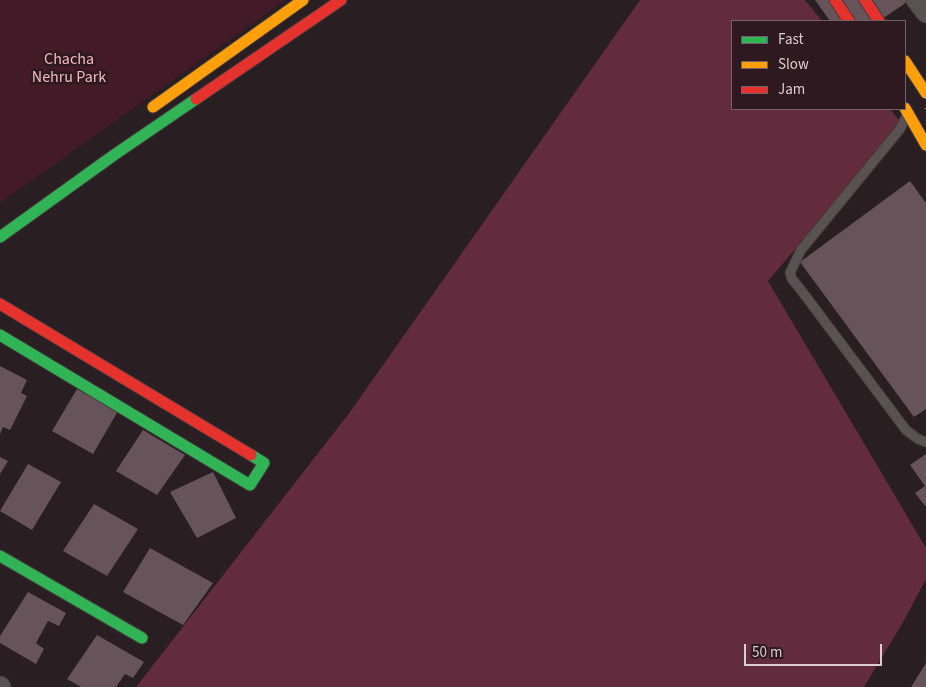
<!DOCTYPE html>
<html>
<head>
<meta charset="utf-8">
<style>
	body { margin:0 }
	#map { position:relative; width:926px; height:687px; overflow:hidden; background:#291e21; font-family:"Source Sans 3",sans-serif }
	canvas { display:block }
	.legend { position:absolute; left:731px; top:20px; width:175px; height:90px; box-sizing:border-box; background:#2d191f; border:1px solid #736166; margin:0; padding:6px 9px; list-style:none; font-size:15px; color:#dccdd1 }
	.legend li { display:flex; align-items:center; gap:10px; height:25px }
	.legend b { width:25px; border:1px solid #736166 }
	.scale { position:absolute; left:744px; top:644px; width:138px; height:22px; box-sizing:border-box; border:2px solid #dccdd1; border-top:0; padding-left:6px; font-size:15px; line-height:18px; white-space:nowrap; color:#dccdd1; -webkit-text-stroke:4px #2d191f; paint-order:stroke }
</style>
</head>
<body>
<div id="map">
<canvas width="926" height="687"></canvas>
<ul class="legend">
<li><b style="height:6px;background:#30b455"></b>Fast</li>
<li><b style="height:6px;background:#ff9f0a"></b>Slow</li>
<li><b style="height:6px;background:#e5322d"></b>Jam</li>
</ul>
<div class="scale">50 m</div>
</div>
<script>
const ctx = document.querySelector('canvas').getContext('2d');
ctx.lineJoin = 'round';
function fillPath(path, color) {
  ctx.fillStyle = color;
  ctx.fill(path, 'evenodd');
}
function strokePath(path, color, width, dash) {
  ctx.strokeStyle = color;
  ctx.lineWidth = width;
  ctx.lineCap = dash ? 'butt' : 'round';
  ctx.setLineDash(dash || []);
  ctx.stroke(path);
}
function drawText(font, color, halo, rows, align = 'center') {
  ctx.font = font + ' "Source Sans 3",sans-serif';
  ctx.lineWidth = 5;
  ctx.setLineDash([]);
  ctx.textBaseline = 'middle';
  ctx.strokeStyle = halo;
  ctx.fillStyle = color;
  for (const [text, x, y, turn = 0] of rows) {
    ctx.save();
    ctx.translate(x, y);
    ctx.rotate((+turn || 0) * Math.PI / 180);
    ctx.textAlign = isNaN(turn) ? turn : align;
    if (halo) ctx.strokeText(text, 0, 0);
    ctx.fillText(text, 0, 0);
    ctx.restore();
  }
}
const green = new Path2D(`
	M0,0H283V2L0,203Z`);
const forest = new Path2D(`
	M640,0H805L822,21H732V109H890L902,124L768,281L926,548V579L902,624L864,687H136L350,412Z`);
const building = new Path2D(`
	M815,0H910L879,21H830Z
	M910,181L926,203V409L914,417L800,262Z
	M0,366L27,380L21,393L27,396L10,430L3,427L0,434Z
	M77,389L118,411L93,454L52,431Z
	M143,430L185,455L157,495L116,471Z
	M926,454V505L925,506L915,493L925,486L910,465Z
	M0,457L8,461L0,474Z
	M28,464L61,482L32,530L0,511Z
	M213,472L236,518L197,538L170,492Z
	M94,504L138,529L107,576L63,551Z
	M150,548L213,583L183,625L123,592Z
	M28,592L66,613L59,626L48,621L36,643L44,649L36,664L0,643V636Z
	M97,635L144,662L133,678L125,674L116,687H81L67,679Z
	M926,663V687H911Z`);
const lane = new Path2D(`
	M906,117L900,129L801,250L790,273L792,279L801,290L906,430L918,439L926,442`);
const street = new Path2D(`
	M916,0L926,13
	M0,686L1,687`);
const fast = new Path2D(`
	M0,237L114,155L196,99
	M0,335L250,485L264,463L251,455
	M0,556L142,638`);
const slow = new Path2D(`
	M905,61L926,93
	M153,107L303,0
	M905,108L926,145`);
const jam = new Path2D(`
	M835,0L849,21
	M865,0L879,21
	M196,99L341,0
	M0,304L251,455`);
const rail = new Path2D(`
	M926,108V109`);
const parkNames = [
	["Chacha",69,60],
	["Nehru Park",69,78]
];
fillPath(green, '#431b28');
fillPath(forest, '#632b3e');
fillPath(building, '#67545a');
strokePath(lane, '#453b3e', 11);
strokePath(street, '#453b3e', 21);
strokePath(fast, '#453b3e', 13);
strokePath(slow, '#453b3e', 13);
strokePath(jam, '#453b3e', 13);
strokePath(lane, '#5a5153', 9);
strokePath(street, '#5a5153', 19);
strokePath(fast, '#30b455', 11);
strokePath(slow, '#ff9f0a', 11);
strokePath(jam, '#e5322d', 11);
strokePath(rail, '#665e60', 4, [2.5, 5]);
drawText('16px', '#f5b7c7', '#2d191f', parkNames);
</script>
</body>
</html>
